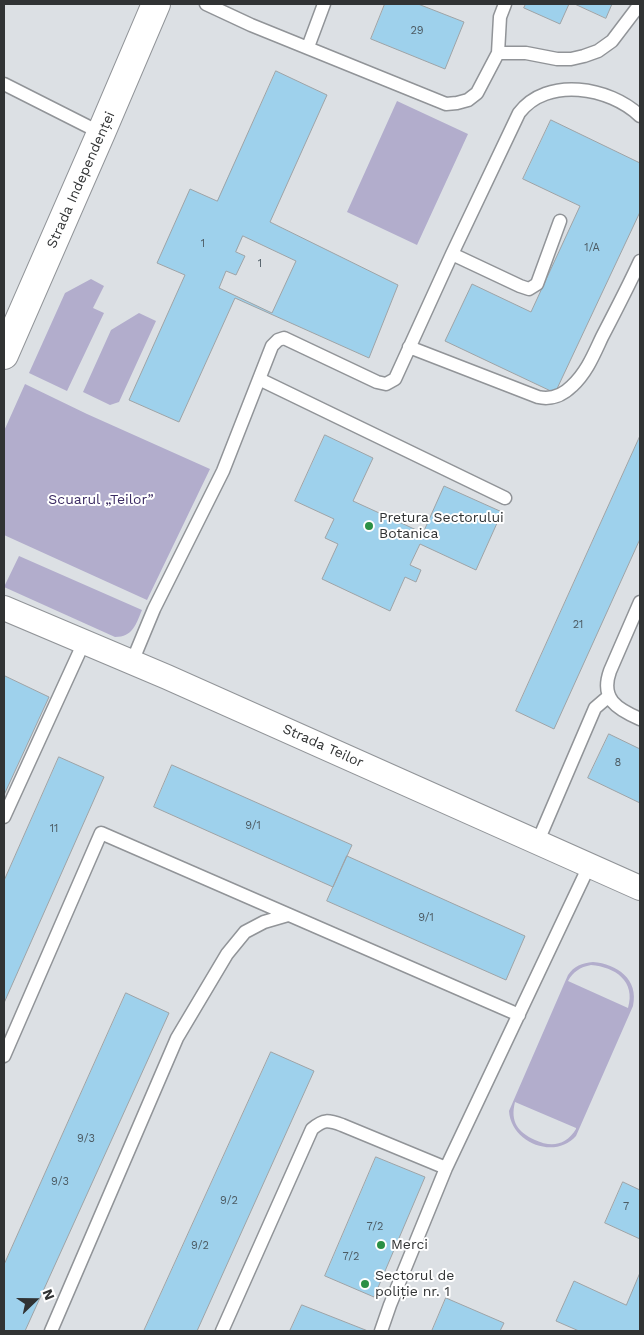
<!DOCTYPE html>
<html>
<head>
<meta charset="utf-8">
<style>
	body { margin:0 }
	#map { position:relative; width:644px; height:1335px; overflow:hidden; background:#dce0e4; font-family:"Work Sans",sans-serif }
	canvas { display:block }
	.frame { position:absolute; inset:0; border:5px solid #313334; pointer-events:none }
	.north { position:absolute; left:10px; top:1275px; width:50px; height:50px; -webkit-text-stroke:4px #fff; paint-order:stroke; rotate:68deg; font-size:14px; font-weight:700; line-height:20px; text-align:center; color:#313334 }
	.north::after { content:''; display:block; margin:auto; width:18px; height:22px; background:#313334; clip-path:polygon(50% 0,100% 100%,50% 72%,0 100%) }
</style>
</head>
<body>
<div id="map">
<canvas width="644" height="1335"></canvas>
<div class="frame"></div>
<div class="north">N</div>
</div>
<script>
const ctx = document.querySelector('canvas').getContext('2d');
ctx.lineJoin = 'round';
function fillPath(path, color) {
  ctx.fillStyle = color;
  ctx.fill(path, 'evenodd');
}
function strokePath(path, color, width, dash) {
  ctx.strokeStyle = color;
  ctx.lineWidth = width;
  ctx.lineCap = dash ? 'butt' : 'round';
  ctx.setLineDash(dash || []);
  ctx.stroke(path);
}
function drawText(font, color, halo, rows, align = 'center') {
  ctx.font = font + ' "Work Sans",sans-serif';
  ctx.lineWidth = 4;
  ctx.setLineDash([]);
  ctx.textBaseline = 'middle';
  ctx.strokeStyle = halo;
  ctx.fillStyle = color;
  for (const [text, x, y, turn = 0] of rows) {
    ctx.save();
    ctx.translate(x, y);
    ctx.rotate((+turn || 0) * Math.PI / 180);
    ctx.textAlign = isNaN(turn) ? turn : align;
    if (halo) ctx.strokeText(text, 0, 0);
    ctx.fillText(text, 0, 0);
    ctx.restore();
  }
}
const green = new Path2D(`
	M397,101L468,134L417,245L347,212Z
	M91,279L104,286L93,308L104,313L67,391L29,373L65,293Z
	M139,313L156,321L119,402L110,405L83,392L111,330Z
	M25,384L87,414L210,469L147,600L4,535V431Z
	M19,556L142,610C136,624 133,637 115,637L4,587Z
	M593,962C617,964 639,979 633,1006L576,1136C555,1160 511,1143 509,1111L568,975C574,966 582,963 593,962ZM591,965C615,967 636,981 628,1008L568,981C573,972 580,967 591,965ZM515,1102L576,1128V1129C566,1145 552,1148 535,1140C518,1132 510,1122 515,1102Z`);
const building = new Path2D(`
	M385,4H418L464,22L445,69L371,39Z
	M526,4H569L560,24L524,8Z
	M575,4H612L606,18Z
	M276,71L327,95L270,222L398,285L369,358L235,298L179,422L129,400L185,275L157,263L190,189L217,201ZM243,236L296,261L272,313L219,288L226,271L236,275L245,256L236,252Z
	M551,120L640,163V212L555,393L445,341L472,284L531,312L580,206L523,179Z
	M325,435L373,458L353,501L423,533L444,486L502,512L476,570L420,544L410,565L421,570L416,582L405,577L390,611L322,579L338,544L325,538L334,519L295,501Z
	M640,436V539L554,729L516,711Z
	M5,676L49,697L4,795V679Z
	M609,734L640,749V803L588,778Z
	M59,757L104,777L4,1003V881Z
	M172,765L352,845L333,887L154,807Z
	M347,856L525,936L506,980L327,901Z
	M126,993L169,1013L25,1331H4V1265Z
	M271,1052L314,1071L197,1331H144Z
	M376,1157L425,1177L374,1297L325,1276Z
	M623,1182L640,1190V1239L605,1223Z
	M640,1273V1331H579L556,1321L574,1281L626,1305Z
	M446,1298L504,1323L500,1331H432Z
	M302,1305L368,1331H290Z`);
const service = new Path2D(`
	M206,4L251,25L446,104L457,103L468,100L477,93L498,53L500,17L505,4
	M308,47L324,4
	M498,53H526L557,59H571L584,56L598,51L612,41L640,4
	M4,84L101,133
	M452,254L520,286L529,289L537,284L560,221
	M409,347L538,397C551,400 563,395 572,386C587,372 594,354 602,337C615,312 628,287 640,261
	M259,379L505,498
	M640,602L610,671C600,699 617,709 640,719
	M132,662L154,609L223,471L272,346L278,340L284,338L377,382L386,384L395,379L452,254L519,113C547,76 610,87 640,116
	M4,817L84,642
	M538,841L595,708L609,696
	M4,1056L101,833L519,1015
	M51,1331L177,1038L227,954L245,932L264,922L288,915
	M222,1331L312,1129C324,1119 328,1120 342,1125L446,1168
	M381,1331L390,1305L446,1168L589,866`);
const minor = new Path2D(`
	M4,608L167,677L640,888`);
const secondary = new Path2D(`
	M4,355L101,133L156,4`);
const markers = [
	[369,526,5,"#2b9045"],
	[381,1245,5,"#2b9045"],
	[365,1284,5,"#2b9045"]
];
const numberNames = [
	["29",417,31],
	["1",203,244],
	["1/A",592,248],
	["1",260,264],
	["21",578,625],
	["8",618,763],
	["9/1",253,826],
	["11",54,829],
	["9/1",426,918],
	["9/3",86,1139],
	["9/3",60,1182],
	["9/2",229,1201],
	["7",626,1207],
	["7/2",375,1227],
	["9/2",200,1246],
	["7/2",351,1257]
];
const streetNames = [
	["Strada Independenței",81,180,-66],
	["Strada Teilor",323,746,24]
];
const parkNames = [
	["Scuarul „Teilor”",101,500]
];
const poiNames = [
	["Pretura Sectorului",379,518],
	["Botanica",379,534],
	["Merci",391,1245],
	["Sectorul de",375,1276],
	["poliție nr. 1",375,1292]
];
fillPath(green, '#b2adcc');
fillPath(building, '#9ed1ec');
strokePath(building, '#9ea3a6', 1);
strokePath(service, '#919498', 15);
strokePath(minor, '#919498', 26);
strokePath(secondary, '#919498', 30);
strokePath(service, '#fff', 12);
strokePath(minor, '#fff', 24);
strokePath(secondary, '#fff', 28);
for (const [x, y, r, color] of markers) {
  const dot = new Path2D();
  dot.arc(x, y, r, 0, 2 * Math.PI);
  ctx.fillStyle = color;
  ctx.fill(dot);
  strokePath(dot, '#fff', 2);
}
drawText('11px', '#4c5a62', null, numberNames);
drawText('14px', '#313334', '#fff', streetNames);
drawText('14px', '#3c2c64', '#fff', parkNames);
drawText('14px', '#313334', '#fff', poiNames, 'left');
</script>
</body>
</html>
